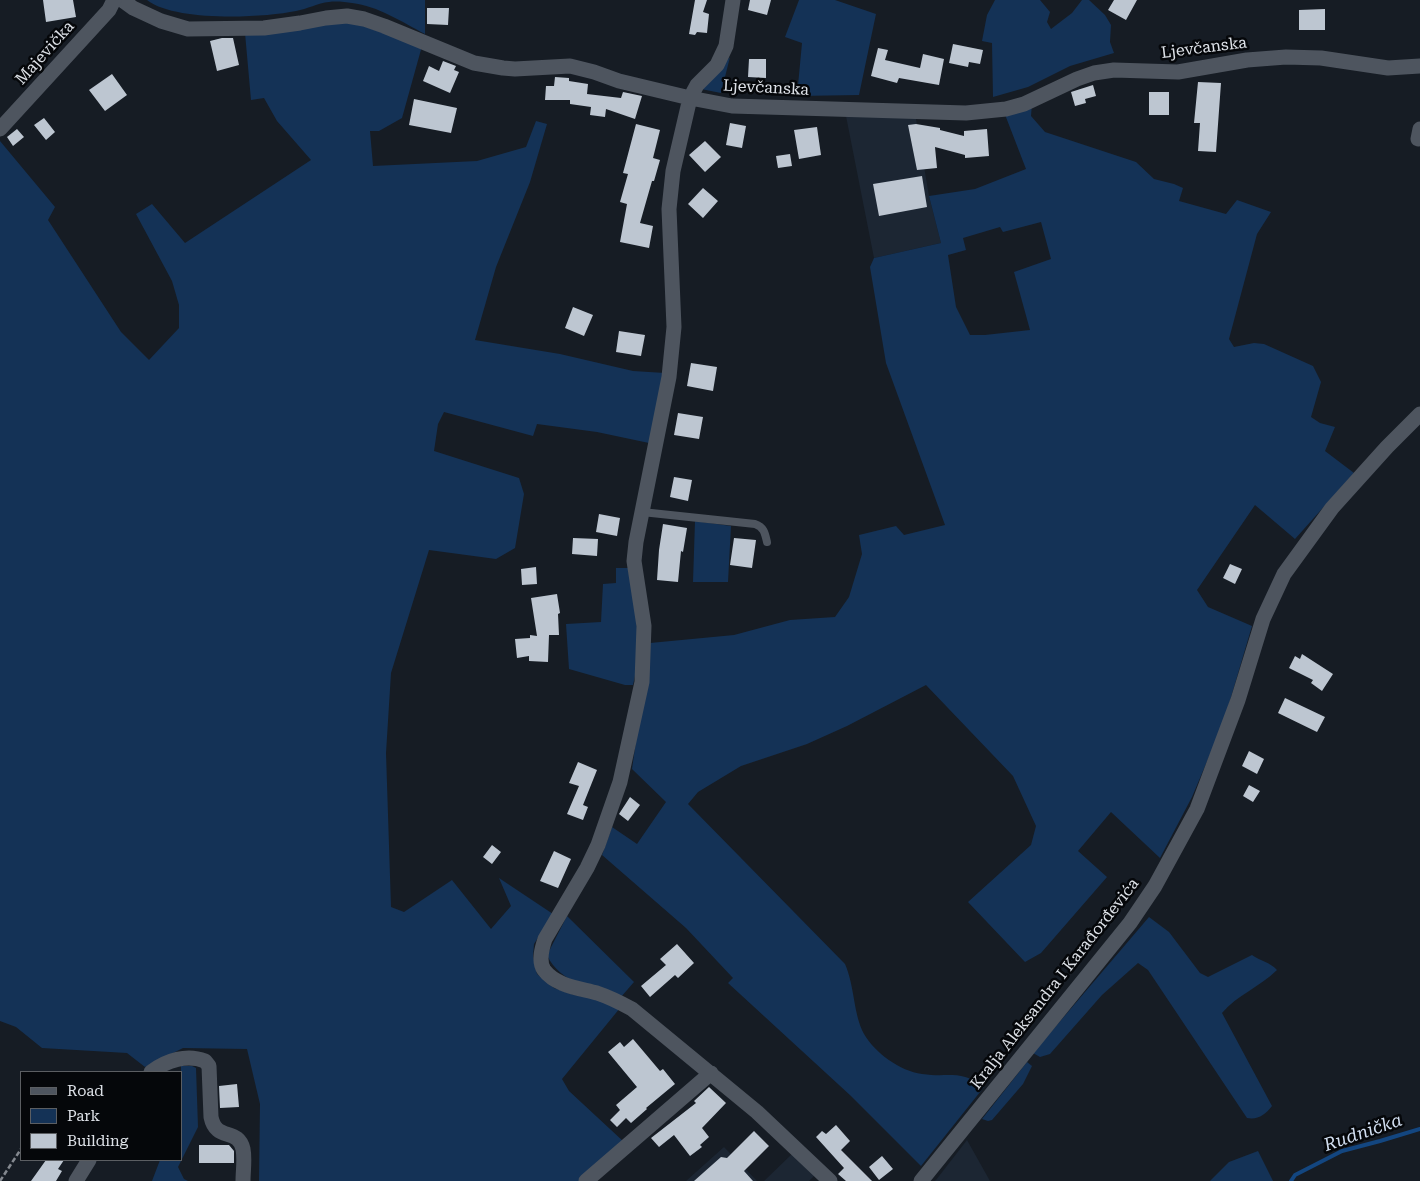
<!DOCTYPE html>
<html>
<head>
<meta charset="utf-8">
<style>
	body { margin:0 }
	#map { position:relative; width:1420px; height:1181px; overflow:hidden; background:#161c24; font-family:"Roboto Serif",serif }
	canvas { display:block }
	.legend { position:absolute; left:20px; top:1071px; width:162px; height:90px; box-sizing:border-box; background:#05070a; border:1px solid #5b5e62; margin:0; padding:6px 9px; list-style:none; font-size:15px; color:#dde1e7 }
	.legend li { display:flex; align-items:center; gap:10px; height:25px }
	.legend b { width:25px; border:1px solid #5b5e62 }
</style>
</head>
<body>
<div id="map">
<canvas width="1420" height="1181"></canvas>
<ul class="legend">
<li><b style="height:6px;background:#4e555f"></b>Road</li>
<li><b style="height:14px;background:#143256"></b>Park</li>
<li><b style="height:14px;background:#bdc6d1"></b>Building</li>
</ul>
</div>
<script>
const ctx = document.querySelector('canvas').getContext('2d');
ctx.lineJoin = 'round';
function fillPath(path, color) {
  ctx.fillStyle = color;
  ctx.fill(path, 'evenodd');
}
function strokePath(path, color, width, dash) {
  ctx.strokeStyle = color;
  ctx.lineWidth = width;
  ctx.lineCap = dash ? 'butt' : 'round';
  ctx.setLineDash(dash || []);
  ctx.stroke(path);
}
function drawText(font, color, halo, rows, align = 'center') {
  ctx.font = font + ' "Roboto Serif",serif';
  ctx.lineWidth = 5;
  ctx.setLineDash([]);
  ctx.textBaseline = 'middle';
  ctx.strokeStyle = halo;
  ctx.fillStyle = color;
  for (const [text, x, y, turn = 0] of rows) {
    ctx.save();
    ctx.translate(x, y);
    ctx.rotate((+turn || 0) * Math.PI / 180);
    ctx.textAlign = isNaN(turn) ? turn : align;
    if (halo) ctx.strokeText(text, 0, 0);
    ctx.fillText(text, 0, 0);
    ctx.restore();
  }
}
const built = new Path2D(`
	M845,111L915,113L929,196L941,243L874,258Z
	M967,1140L990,1181H935L936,1180Z
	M724,1147L757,1181H686Z
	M792,1154L815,1175L809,1181H764Z`);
const green = new Path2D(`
	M147,0H425V34C402,22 378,6 352,3C345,2 336,1 329,2C318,3 307,9 296,11C262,18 175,22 147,0Z
	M799,0H835L876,14L859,95L797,96L802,43L785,37Z
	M995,0H1040L1050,12L1047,22L1051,29L1072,13L1082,0H1089L1105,15L1111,25L1110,42L1114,53L1070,66L1028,87L993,97L992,43L982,41L987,15Z
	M349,21L422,46L402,118L379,131H370L373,166L477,161L526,147L536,121L547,124L530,182L496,267L475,340L560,354L633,371L665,373L649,443L597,432L537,424L533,436L444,412L438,424L434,451L519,478L524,494L515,548L496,559L429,550L391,673L386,753L391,907L404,912L452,880L491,929L511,906L499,878L553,914L534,944L533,956L537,974L554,988L574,995L598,999L620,1008L562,1079L569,1091L624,1142L579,1181H259L260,1104L247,1049L183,1048L145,1067L127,1053L42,1048L16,1027L0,1021V141L55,207L48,220L121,332L149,360L179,328V305L172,281L136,214L152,204L185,243L311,160L277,121L264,98L251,100L245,33Z
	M730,57L721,93L701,89Z
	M1032,104L1031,116L1045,132L1136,162L1154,179L1174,184L1183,188L1179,201L1226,214L1237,200L1271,212L1257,234L1229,339L1234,347L1254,343L1264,344L1313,366L1321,382L1311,417L1320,423L1335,427L1325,451L1354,473L1295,539L1255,505L1197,590L1208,607L1252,626L1224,721L1192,797L1160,858L1111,812L1078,851L1107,877L1041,953L1025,962L968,902L1031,845L1036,826L1013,776L926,685L847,726L807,744L741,766L698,792L688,804L845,964C855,987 853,1013 864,1034C875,1053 900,1071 922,1074C948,1078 961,1069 984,1087L921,1166L851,1096L728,983L733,978L686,928L602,855L612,827L637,844L666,802L632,769L650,643L734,635L790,620L835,617L849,597L862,554L859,535L896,526L904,535L945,525L886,363L870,267L874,258L941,243L929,196L975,189L1026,169L1004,112ZM1041,222L1051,259L1014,272L1030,330L985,335H970L956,307L948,255L966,250L963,238L1000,227L1003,232Z
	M695,521L731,526L728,582H693Z
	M616,568H628C635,606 643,647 633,685H625L569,669L566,624L601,622L603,584L616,583Z
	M567,916L634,982L621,997C594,988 560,984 547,955Z
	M1149,917L1169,932L1200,973L1208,977L1252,955C1260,961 1270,962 1277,970C1260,987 1237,995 1222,1013L1272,1106C1265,1115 1258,1120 1247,1118L1148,970L1138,963L1102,995L1050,1054L1040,1057L1033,1053Z
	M1027,1062L1032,1066L1023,1084L992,1120L988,1121L982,1119Z
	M181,1066H192L196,1068L198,1127L178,1167L184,1179L188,1181H152L160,1160H181Z
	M1258,1151L1273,1181H1210L1229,1162Z`);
const stream = new Path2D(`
	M1291,1181L1295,1175L1342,1151L1380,1141L1420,1129`);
const building = new Path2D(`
	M43,0H73L76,17L46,22Z
	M695,0H707L703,12L709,14L707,33L697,32L695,35L689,34Z
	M750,0H771L767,15L748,10Z
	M1114,0H1137L1126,20L1108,10Z
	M427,8H449L448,25L427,24Z
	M1325,9V30H1299V10Z
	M222,38H233L239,65L217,71L210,41Z
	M953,44L983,50L980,64L969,62L968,67L949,63Z
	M878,48L888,50L885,60L920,68L923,54L944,59L939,85L899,78L897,83L871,76Z
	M749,59H766V78L748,77Z
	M443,61L456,66L454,70L459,72L450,93L423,81L429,66L439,71Z
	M112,74L127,95L105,111L89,90Z
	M555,77L569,78V81L588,84L587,94L621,98L623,92L642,96L635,119L606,109L605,117L590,115L591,107L570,104V100H545L546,86H554Z
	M1198,82L1221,83L1216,152L1198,151L1200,123H1194Z
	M1093,85L1096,96L1085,99L1086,103L1075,106L1071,92Z
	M1149,92H1169V115H1149Z
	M414,99L457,108L451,133L409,125Z
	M44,118L55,132L46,140L34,125Z
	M730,123L746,126L742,148L726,145Z
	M636,124L660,130L653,158L660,160L654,181H652L640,223L653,226L649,248L620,242L627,204L620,202L628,174L623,173Z
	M916,124L940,128V130L964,136V131L987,129L989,156L965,158V155L935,147L937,168L917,170L908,125Z
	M817,127L821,155L799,159L794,130Z
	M17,129L24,137L13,146L7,137Z
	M705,141L721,157L705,172L689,155Z
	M790,154L792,166L778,168L776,156Z
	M922,176L927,207L879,216L873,184Z
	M703,188L718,201L703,218L688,204Z
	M573,307L593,315L584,336L565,328Z
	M619,331L645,335L641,356L616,352Z
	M691,363L717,367L713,391L687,386Z
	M678,413L703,417L699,439L674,435Z
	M674,477L692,480L688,501L670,497Z
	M599,514L620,518L617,536L596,532Z
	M663,524L687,528L683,552L681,551L678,582L657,580L659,550Z
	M573,538L598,539L597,556L572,554Z
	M734,538L756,540L752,568L730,565Z
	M1230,564L1242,569L1235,584L1223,578Z
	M536,567L537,584L522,585L521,569Z
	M557,594L560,613L558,614L559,635H549L548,662L529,661V656L517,658L515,639L530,638V635L537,636L531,598Z
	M1302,654L1333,674L1322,691L1311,683L1313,680L1289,668L1295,656L1300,659Z
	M1285,698L1325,717L1317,732L1278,713Z
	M1249,751L1264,759L1257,774L1242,766Z
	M578,762L597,770L583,805L588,807L583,820L567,814L579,786L569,783Z
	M1249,785L1260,791L1253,802L1243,796Z
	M630,797L640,805L628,821L619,814Z
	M492,845L501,852L492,864L483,857Z
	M554,851L571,859L558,888L540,881Z
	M677,944L694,963L678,978L675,975L650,997L641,986L666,965L660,959Z
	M633,1039L660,1071L663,1069L675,1084L646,1108L647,1109L631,1123L626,1118L617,1127L610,1120L620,1110L616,1105L637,1087L608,1052L620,1042L624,1047Z
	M237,1084L239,1107L220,1108L219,1086Z
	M709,1087L726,1103L702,1128L709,1137L700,1145L702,1147L690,1156L674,1135L659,1147L651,1138L696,1103L694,1101Z
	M836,1125L850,1141L841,1150L872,1181H846L838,1174L844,1168L816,1137L822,1131L826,1134Z
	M754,1131L769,1146L744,1171L753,1181H694L721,1157L727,1158Z
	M199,1145H229L234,1151V1163H199Z
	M882,1156L893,1169L879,1180L869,1167Z
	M46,1160H64L58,1169L62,1171L56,1181H31Z`);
const path = new Path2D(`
	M0,1181L21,1149`);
const lane = new Path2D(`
	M642,512L755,524C764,527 765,533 767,542`);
const street = new Path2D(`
	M122,0L133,8L161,21L188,29L264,28L300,23L326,18L347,16L364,19L384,26L474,63L503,68L515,69L570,66L594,72L619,81L690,98L732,106L966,113L1006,109L1024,104L1077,79L1094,73L1114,70L1178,72L1247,60L1286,57L1321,58L1388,68L1420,66
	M733,0L726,46L717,65L697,85L690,98L673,171L669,209L674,327L669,377L636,542L634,561L644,626L642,682L620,782L598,845L587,868L545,939C542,948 538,961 544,970C556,986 579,988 597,993C609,997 621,1003 632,1009L757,1112L830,1181
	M1418,139L1420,129
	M151,1072C167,1060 187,1054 205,1061L209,1066L211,1117C216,1142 238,1127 243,1149C245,1159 243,1171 243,1181
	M76,1181L89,1160
	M586,1181L711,1073`);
const secondary = new Path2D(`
	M0,129L109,10L114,0
	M921,1181L1130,923L1155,886L1197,809L1238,700L1263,619L1284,574L1332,508L1387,447L1420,414`);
const streetNames = [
	["Ljevčanska",1204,48,-7],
	["Majevička",45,53,-48],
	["Ljevčanska",766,88,3],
	["Kralja Aleksandra I Karađorđevića",1055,984,-52]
];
const waterNames = [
	["Rudnička",1363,1133,-19]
];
fillPath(built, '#1c2633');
fillPath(green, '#143256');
strokePath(stream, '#134680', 4);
fillPath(building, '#bdc6d1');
strokePath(path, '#83888f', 2.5, [5, 2.5]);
strokePath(lane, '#4e555f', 8);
strokePath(street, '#4e555f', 15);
strokePath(secondary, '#4e555f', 15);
drawText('16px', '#dde1e7', '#05070a', streetNames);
drawText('italic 18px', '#d1def0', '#05070a', waterNames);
</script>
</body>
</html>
